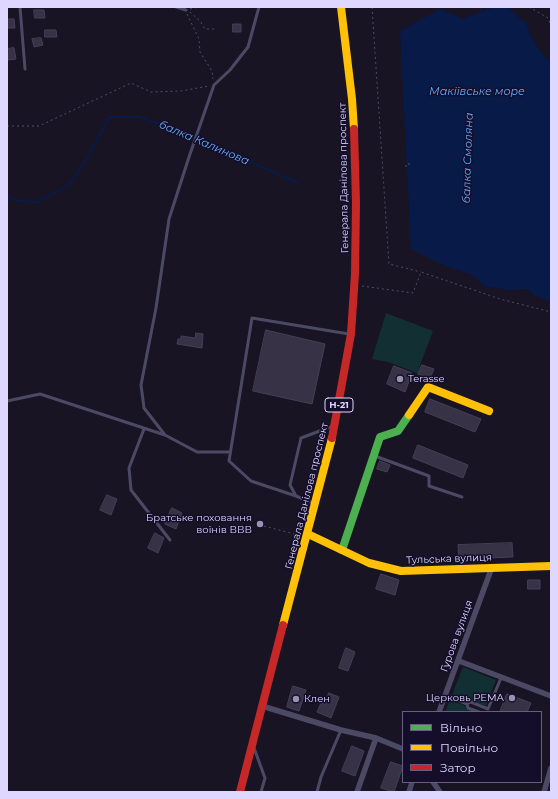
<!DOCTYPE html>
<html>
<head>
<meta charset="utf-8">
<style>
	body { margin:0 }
	#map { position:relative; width:558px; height:799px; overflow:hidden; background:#181424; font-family:Montserrat,sans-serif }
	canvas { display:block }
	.frame { position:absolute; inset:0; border:8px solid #ded7ff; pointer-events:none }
	.legend { position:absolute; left:402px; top:711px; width:140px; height:72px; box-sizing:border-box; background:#150e2a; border:1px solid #655e7f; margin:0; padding:5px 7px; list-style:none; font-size:12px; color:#ded7ff }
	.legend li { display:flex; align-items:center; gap:8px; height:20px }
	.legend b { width:20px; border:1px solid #655e7f }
</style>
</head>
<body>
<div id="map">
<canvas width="558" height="799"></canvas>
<div class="frame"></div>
<ul class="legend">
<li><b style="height:5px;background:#4caf50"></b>Вільно</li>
<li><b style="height:5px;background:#ffc107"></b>Повільно</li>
<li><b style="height:5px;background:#c62828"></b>Затор</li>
</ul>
</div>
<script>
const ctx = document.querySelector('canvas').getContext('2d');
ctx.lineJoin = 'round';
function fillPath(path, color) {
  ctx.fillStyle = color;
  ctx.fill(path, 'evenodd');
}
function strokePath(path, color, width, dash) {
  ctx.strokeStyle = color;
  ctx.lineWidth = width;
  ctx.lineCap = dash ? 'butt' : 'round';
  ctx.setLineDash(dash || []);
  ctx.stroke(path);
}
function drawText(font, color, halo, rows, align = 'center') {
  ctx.font = font + ' Montserrat,sans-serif';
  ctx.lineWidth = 3;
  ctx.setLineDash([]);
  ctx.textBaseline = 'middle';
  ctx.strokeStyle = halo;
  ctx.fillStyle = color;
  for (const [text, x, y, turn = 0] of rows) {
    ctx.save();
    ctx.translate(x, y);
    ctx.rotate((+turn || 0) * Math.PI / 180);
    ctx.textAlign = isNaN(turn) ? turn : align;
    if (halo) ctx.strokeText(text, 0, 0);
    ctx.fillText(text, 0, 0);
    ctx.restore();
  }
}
const green = new Path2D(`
	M386,313L433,331L417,373L388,362L372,359Z
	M463,667L496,680L486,706L470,700L466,701L452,695Z
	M450,700L465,706L467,709L474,712H445Z`);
const water = new Path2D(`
	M494,7L508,8L527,24L529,33L538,48L551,64V301L535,296L527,289L508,290L484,286L472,275L441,264L411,249L400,31L440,9L463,19Z`);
const stream = new Path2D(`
	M480,14L481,7
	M7,196L20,201L38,202L70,184L89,155L109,117H139L178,130L298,183`);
const building = new Path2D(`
	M34,10H44L45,18H35Z
	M7,19H14L15,28H7Z
	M233,24H241V32H233Z
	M45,30H56L57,37H45Z
	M41,38L43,45L34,47L32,39Z
	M14,48L16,59L8,60L7,49Z
	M266,330L325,344L312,404L253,391Z
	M196,333L203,334L202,348L177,344L178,339H181V336L195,338Z
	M422,365L434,369L430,378L418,374Z
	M394,366L412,373L405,392L387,384Z
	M430,399L481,419L475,432L425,412Z
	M418,445L468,465L463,478L413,458Z
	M380,461L390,465L387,472L377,469Z
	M107,495L117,499L111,515L100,510Z
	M172,508L182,513L176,529L165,524Z
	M155,533L164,538L158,553L148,548Z
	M512,543L513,557L459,559L458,545Z
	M381,574L399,580L395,595L376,589Z
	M528,580H540V589H528Z
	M346,648L355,652L348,671L339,668Z
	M293,686L306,690L299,711L287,707Z
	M329,693L339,697L331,718L317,712L321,703L325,704Z
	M507,694L531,703L527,712H500Z
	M352,746L364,751L355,776L342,771Z
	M391,762L403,766L394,792L381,788Z`);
const path = new Path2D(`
	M372,7L389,264L421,272
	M529,7L548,18L551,26
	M190,9L199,7
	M190,12L200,21L205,29H216
	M187,14L199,39L200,52L212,71L213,79
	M7,126H39L131,83L151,92L181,91L209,86
	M405,166H409V163
	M362,286L413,293L421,272L500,299L551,312
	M264,526L298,535`);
const lane = new Path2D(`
	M20,7L25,69
	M176,7L186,10
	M7,401L40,394L165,435L197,452H230
	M144,429L129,468L131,490L170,540
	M165,435L144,408L141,385L156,308L169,219L189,157L214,85L230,70L248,47L259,7
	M375,456L429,476V486L462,497
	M296,496L251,481L229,461L252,318L349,334
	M313,503L296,496L290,485L301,438L333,426
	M445,695L467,704L468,708L479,712
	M467,704L471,702L488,709L501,678
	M254,748L265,778L261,792
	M317,792L321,777L341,730`);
const street = new Path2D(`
	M459,661L551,696
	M262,706L341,730L376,738L403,749
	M439,712L492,567
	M433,782L440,792
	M357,792L376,738
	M409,792L412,782
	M544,792L551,768`);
const fast = new Path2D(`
	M342,550L380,437L398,431L409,415`);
const slow = new Path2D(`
	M341,7L352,99L354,129
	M409,415L428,387L489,411
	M308,534L369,563L401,571L551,566
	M283,625L332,438`);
const jam = new Path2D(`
	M332,438L351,334L355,274L356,203L354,129
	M240,792L283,625`);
const markers = [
	[400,379,4,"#9993b2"],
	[260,524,4,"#9993b2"],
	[512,698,4,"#9993b2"],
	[296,699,4,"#9993b2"]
];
const shields = [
	[339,405,28]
];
const shieldNames = [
	["Н-21",339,405]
];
const streetNames = [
	["Генерала Данілова проспект",344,178,-91],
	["Генерала Данілова проспект",307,496,-76],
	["Тульська вулиця",449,559,-2],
	["Гурова вулиця",457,636,-70]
];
const poiNames = [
	["Terasse",408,379],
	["Братське поховання",252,518,"right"],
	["воїнів ВВВ",252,530,"right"],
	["Церковь РЕМА",504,698,"right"],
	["Клен",304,699]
];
const waterNames = [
	["Макіївське море",477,92],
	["балка Калинова",204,143,23],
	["балка Смоляна",468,158,-88]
];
fillPath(green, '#122f33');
fillPath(water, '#081a47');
strokePath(stream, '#081a47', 2);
fillPath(building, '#373246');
strokePath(building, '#453f58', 1);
strokePath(path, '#465465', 1, [2, 3]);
strokePath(lane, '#4c4965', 3);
strokePath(street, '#4c4965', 5.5);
strokePath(fast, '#4caf50', 8);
strokePath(slow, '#ffc107', 8);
strokePath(jam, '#c62828', 8);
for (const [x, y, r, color] of markers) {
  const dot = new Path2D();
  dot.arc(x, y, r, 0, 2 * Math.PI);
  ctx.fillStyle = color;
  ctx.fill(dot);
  strokePath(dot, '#150e2a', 1.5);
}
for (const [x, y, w] of shields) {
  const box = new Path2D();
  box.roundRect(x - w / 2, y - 7, w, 14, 3);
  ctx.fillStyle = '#150e2a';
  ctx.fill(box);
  strokePath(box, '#ded7ff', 1);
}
drawText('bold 9px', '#ded7ff', null, shieldNames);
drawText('10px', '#ded7ff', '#150e2a', streetNames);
drawText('10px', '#ded7ff', '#150e2a', poiNames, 'left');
drawText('italic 11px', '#65aeff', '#150e2a', waterNames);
</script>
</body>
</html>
